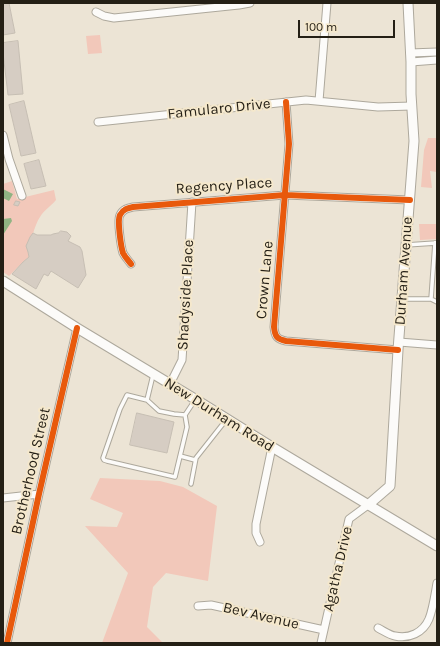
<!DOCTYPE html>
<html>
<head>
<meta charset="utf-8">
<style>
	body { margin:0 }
	#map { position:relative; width:440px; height:646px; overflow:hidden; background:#ece4d5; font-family:Karla,sans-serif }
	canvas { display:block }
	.frame { position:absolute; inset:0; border:4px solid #241f15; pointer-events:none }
	.scale { position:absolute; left:298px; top:20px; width:97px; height:18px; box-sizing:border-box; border:2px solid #241f15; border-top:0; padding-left:5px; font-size:12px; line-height:14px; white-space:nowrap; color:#241f15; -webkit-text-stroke:3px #f5e8cc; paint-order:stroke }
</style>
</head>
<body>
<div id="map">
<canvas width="440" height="646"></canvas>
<div class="frame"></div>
<div class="scale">100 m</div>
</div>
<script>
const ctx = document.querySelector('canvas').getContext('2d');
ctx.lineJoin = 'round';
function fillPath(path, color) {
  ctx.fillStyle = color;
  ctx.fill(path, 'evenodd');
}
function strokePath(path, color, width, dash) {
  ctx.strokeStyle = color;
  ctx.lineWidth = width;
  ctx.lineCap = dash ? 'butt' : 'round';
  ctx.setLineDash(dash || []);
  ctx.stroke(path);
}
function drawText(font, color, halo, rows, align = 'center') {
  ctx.font = font + ' Karla,sans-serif';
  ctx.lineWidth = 4;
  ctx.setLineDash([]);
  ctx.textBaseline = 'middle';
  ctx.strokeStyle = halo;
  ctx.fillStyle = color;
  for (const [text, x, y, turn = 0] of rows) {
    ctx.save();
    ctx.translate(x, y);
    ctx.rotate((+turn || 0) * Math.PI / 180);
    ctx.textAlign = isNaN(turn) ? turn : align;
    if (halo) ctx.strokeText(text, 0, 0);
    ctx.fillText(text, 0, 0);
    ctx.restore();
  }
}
const green = new Path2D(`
	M100,35L102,53L88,54L86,36Z
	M428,138H437V172L430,171L432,188L421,187L424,150Z
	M12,181L17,199L54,190L56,200C51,206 44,210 40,217C35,224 28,248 29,257L23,262L9,276L3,272V184Z
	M419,224H437V239L420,240Z
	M100,478L160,481L183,487L217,506L208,581L166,573L153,587L147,627L163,643H102L128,573L85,526L117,527L123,513L90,499Z`);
const water = new Path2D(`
	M3,189L13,194L9,201L3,198Z
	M11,218L12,221L3,235V219Z`);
const building = new Path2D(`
	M3,3H9L15,33L3,35Z
	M18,41L23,94L8,95L3,53V43Z
	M24,101L36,153L21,156L9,105Z
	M39,160L46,186L31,189L24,164Z
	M16,201L20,202L18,206L14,205Z
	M61,231L67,232L71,236L68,241L80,247L82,251L86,275L78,288L51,271L48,276L44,274L36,289L12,274L23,262L29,257L28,252L26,246L30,237L33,233L37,235H51L53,234L58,233Z
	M137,413L174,422L167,453L130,445Z`);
const lane = new Path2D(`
	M406,245L436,243
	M403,299H431L437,302
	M431,299L435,243
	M147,400L153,375
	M185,415L174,414L159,411L147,400L127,395L120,409L103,458L104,460L107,461L175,477L187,427L185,415L195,400
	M180,456L195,460
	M191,484L196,458L226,420`);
const street = new Path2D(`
	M96,12L104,16L114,18L239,5L250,3
	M410,53L437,52
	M411,62L437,60
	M319,101L327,3
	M286,102L289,144L274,327C275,337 277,339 286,341L398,350
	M98,122L306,100L378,107L412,106
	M3,135L9,159L22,196
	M131,264C128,260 125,257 123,253C121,247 117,220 120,215C123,209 128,208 133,207L285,195L410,200
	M399,342L437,345
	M170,384L182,360L192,202
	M3,498L39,494
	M260,542L256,533V524L272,447
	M198,606L211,605L324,630
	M378,628C384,631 389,635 395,636C409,639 423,633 429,619C433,609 435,594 437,583
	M7,643L39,494L77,328
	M321,643L349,519L368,505`);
const secondary = new Path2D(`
	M3,281L77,328L195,399L272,447L437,546
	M368,505L390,486L398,350L414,141L411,94V62L408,3`);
const cycleway = new Path2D(`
	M286,102L289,144L274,327C275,337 277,339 286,341L398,350
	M131,264C128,260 125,257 123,253C121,247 117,220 120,215C123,209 128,208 133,207L285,195L410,200
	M7,643L39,494L77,328`);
const streetNames = [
	["Famularo Drive",219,109,-6],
	["Regency Place",224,186,-4],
	["Durham Avenue",404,271,-86],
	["Crown Lane",265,280,-85],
	["Shadyside Place",186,295,-87],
	["New Durham Road",219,415,32],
	["Brotherhood Street",31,471,-77],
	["Agatha Drive",338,569,-77],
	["Bev Avenue",261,616,13]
];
fillPath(green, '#f2c8ba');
fillPath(water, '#90b483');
fillPath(building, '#d6cdc3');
strokePath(building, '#c6beb3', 1);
strokePath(lane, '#ada89c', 5.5);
strokePath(street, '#ada89c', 9);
strokePath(secondary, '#ada89c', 11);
strokePath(lane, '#fcfbf9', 3.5);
strokePath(street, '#fcfbf9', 7);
strokePath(secondary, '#fcfbf9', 9);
strokePath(cycleway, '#e8590c', 6);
drawText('15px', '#241f15', '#f5e8cc', streetNames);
</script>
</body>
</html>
